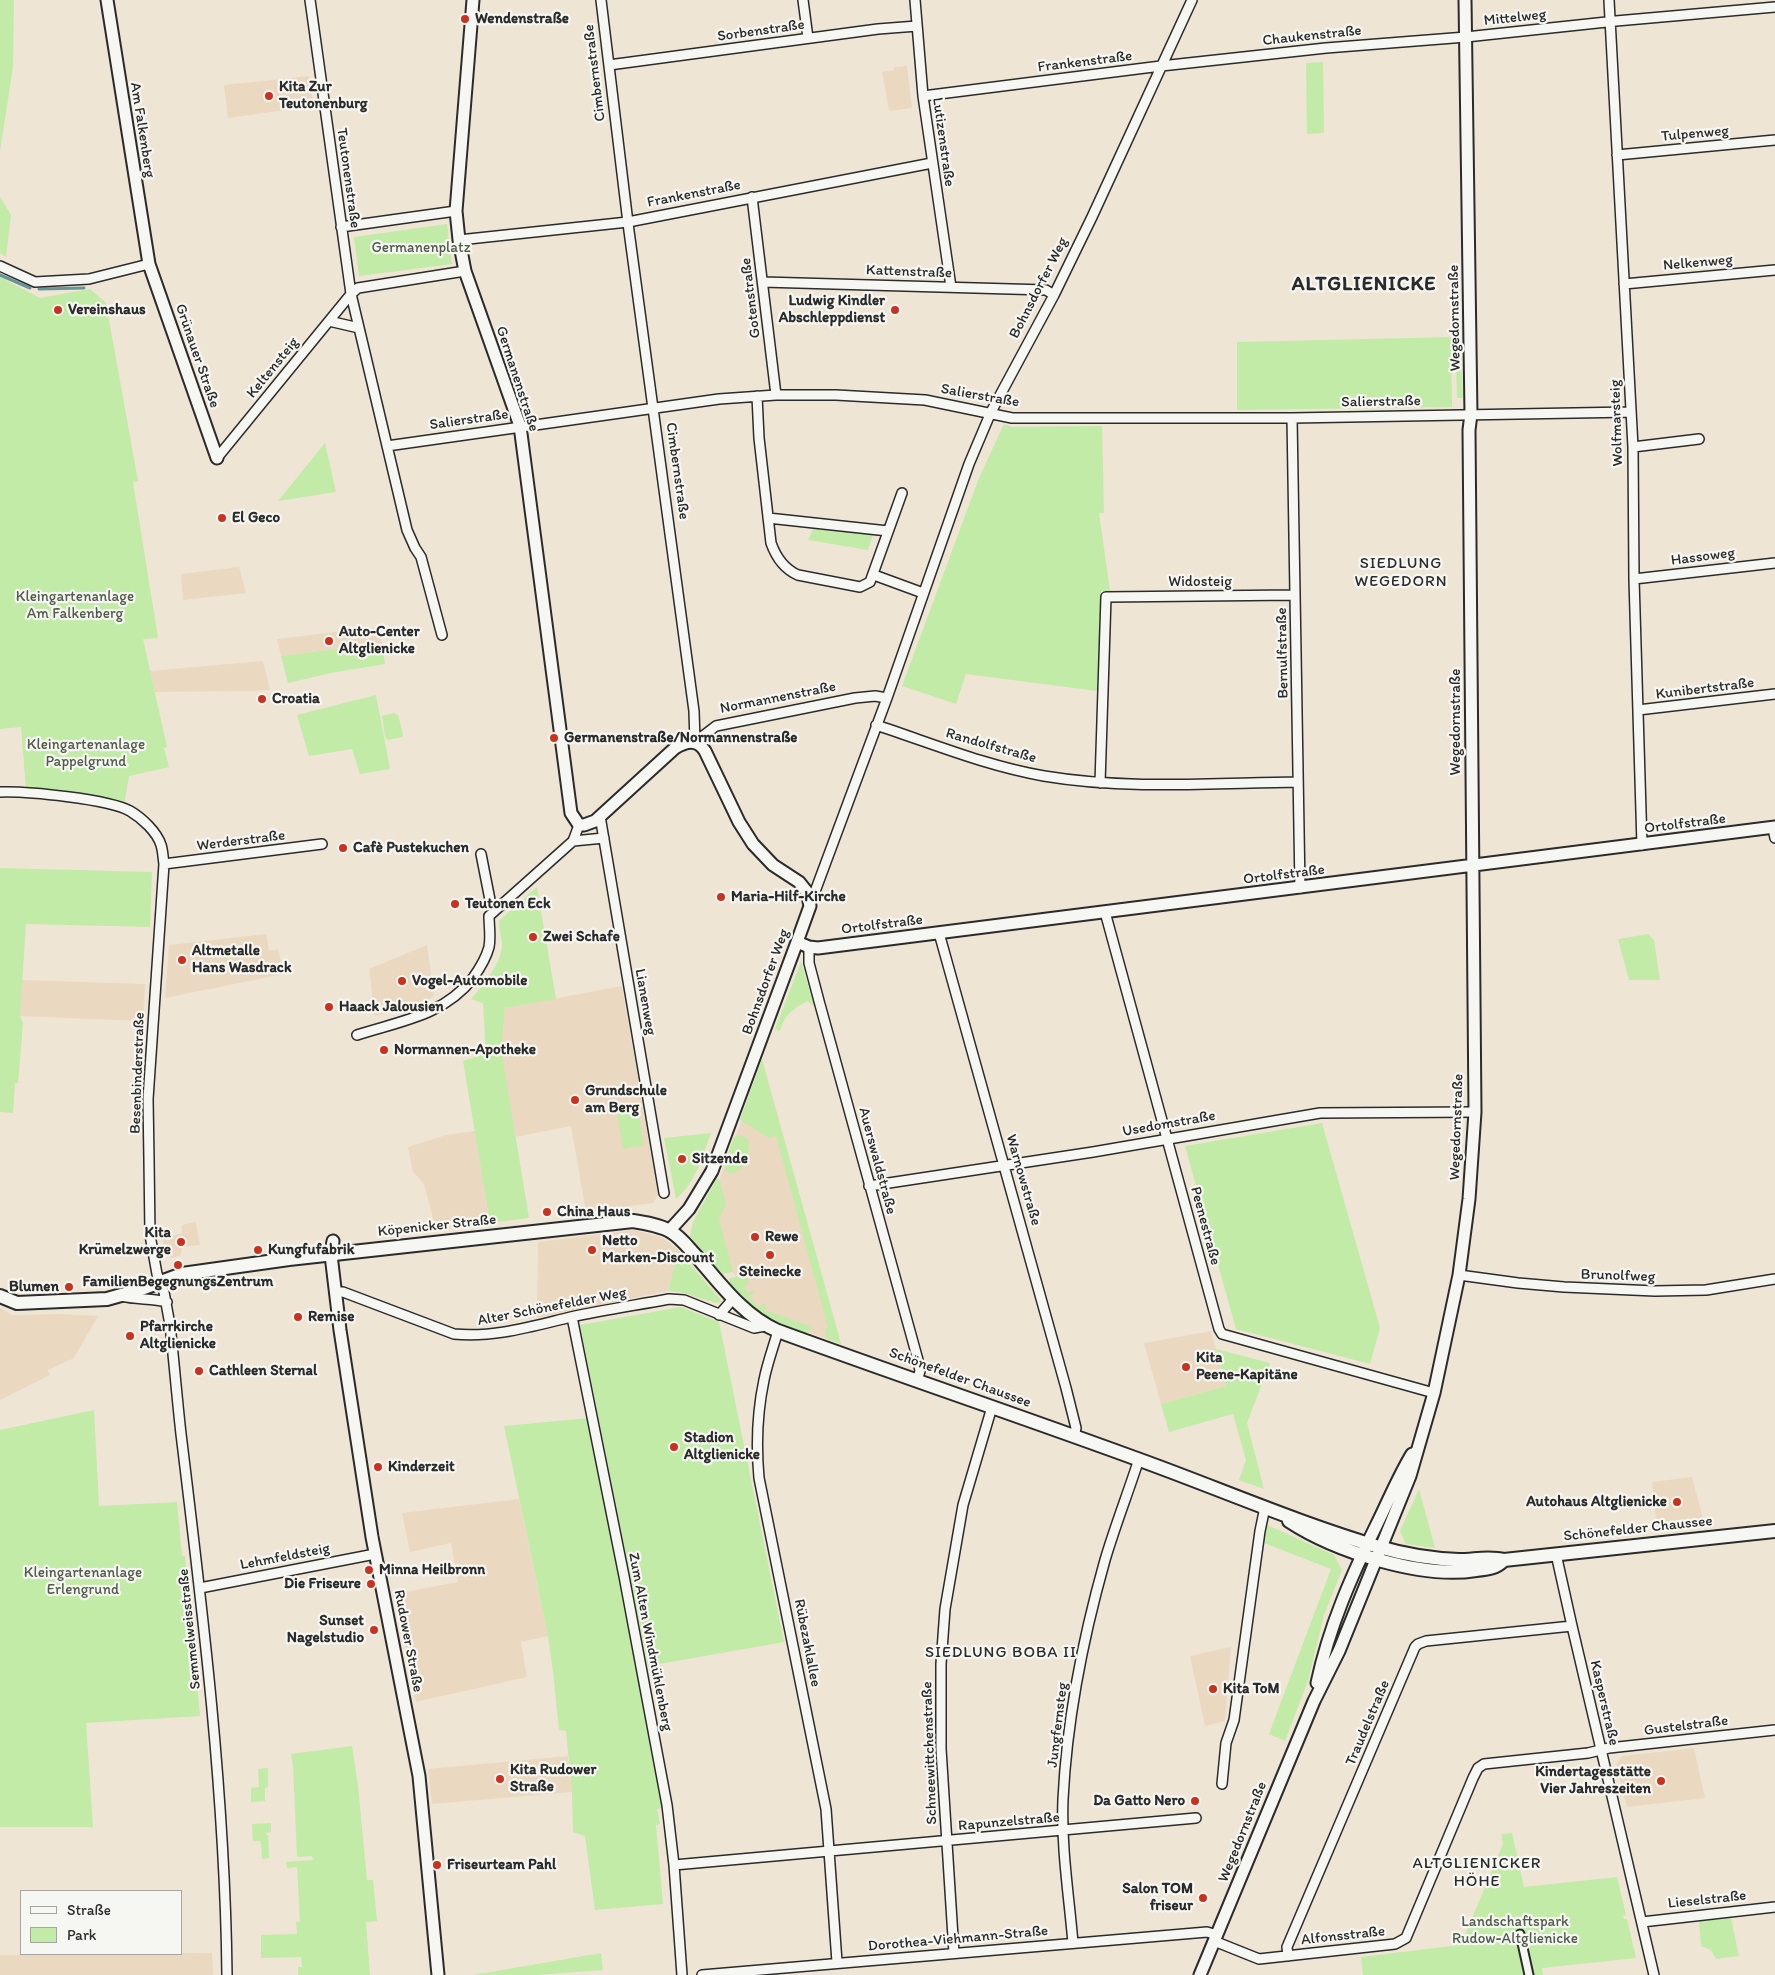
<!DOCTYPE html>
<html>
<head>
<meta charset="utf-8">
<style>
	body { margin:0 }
	#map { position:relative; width:1775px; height:1975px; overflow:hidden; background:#efe5d5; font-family:Itim,sans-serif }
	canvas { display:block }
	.legend { position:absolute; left:20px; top:1890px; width:162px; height:65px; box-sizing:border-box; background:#f6f6f2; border:1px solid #a5a5a2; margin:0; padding:6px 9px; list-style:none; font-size:15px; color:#2b2b2b }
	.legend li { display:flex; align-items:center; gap:10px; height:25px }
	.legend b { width:25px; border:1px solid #a5a5a2 }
</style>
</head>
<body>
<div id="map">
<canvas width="1775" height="1975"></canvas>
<ul class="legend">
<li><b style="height:6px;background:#f6f6f2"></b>Straße</li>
<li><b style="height:14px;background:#c1eba7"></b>Park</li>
</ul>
</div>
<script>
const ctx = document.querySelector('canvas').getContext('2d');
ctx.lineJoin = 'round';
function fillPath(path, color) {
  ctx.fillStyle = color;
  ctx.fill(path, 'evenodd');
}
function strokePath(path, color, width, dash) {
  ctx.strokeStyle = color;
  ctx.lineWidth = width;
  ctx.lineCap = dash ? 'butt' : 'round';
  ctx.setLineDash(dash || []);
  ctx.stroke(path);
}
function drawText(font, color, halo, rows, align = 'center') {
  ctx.font = font + ' Itim,sans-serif';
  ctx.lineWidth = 4.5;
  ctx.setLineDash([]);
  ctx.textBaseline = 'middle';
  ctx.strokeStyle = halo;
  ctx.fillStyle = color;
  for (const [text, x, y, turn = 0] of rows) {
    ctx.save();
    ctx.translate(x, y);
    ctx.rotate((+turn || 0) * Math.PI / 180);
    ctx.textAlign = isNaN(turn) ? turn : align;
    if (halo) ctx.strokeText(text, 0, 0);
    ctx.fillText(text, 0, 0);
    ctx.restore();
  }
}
const built = new Path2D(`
	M907,66L912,108L889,111L882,72L894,70V67Z
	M309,76L314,106L228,118L224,85Z
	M239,567L246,593L183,600L181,574Z
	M379,627L382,643L281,656L277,639Z
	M263,661L270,690L254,691L155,692L150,671Z
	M266,934L269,951L278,949L284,974L165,998L169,945Z
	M427,945L434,996L423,1003L376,1016L372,1013V991L369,969Z
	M22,980L145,984L143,1021L20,1016Z
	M622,986L658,1195L653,1203L586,1212L571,1126L515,1137L500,1046L505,1008Z
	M763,1063L841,1344L773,1320L761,1313L702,1227Z
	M475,1131L490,1223L436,1229L424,1184L413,1172L408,1147L446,1135Z
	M196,1222L200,1245L182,1247L181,1255L173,1258L165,1255L163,1239L182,1233V1225Z
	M634,1230L663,1238L678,1250L668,1291L537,1318L538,1242Z
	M0,1308L12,1315L60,1314L98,1316L74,1358L48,1370L50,1375L0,1400Z
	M1211,1331L1226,1386L1161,1404L1144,1343Z
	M1692,1477L1704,1522L1657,1528L1652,1482Z
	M519,1499L548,1636L521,1642L527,1677L416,1702L395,1594L458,1582L451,1543L410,1552L402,1513Z
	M1231,1647L1225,1721L1205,1726L1190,1656Z
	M1694,1748L1705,1798L1627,1807L1616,1764L1622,1756Z
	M568,1756L572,1792L432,1804L428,1769Z
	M212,1953L213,1975H0V1955Z`);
const green = new Path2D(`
	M0,0H14L13,67L0,151Z
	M1323,62L1324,133L1307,134L1306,63Z
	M0,197L11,215L6,257L0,253Z
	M447,224L452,264L359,276L354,237Z
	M0,277L40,298L90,289L106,303L138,481L133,482L158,638L143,639L167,747L164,748L169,767L129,776L124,805L26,789L21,727L0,729Z
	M1455,323H1459L1463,398H1457Z
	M1451,337L1452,407L1237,410V342Z
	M1004,424L1012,427L1102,426L1104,513H1099L1110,591H1101L1097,691L966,674L956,704L902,686L979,478Z
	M325,443L336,492L278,501Z
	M814,527L873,534L868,550L808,540Z
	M382,643L385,664L331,673L288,683L281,656Z
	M376,695L390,769L360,774L352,749L309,756L297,715Z
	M394,713L398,715L403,734L402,737L388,740L385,737L382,716Z
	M0,868L152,872L150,927L26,924L20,1016L23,1023L18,1083H15L13,1113L0,1112Z
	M537,887L556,999L505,1008L501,1049L529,1218L490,1223L463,1061L486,1054L483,1003L471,999C483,986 499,966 502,948C503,939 498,930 499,921Z
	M1648,934L1654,940L1660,980H1629L1618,939Z
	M801,962L814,1006L807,1001C793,1009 784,1015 780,1031L775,1029Z
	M762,1059L766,1074L841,1344L827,1339L825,1330L828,1328L776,1136L769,1138L740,1120Z
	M638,1110L644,1145L623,1149L617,1114Z
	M1322,1123L1380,1328L1370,1364L1236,1329L1185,1146Z
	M711,1133C702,1157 696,1182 676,1199L664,1138Z
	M741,1135L748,1139C751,1151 744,1176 728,1173L724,1165L734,1137Z
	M717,1178L719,1179L726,1204L719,1219L733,1272L722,1274L690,1236L693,1222Z
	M678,1250L721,1300V1302L716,1303L680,1292L668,1291Z
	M745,1276L749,1283L744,1287L748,1293L754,1290L755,1292L749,1296L758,1307L765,1303V1310L809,1326L811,1323V1329L806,1333H803L773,1321L761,1313L729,1284V1278Z
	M681,1307L719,1322L784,1642L648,1666L580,1325Z
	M1216,1349L1270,1363L1247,1423L1264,1489L1239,1480L1246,1460L1233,1414L1169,1432L1161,1404L1226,1386Z
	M94,1410L99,1506L177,1502L182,1556H185L200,1716L86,1723L93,1827H0V1430Z
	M589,1418L649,1723L647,1724L663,1807L657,1809L660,1824L656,1825L663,1904L595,1910L585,1836L573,1832L572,1792L566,1731L559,1730L553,1672L548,1636L504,1426Z
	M1419,1489L1435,1548L1406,1544L1400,1531Z
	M1267,1525L1334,1555L1342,1570L1324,1615L1308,1681L1285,1741L1269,1734L1331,1569L1264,1543Z
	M352,1746L358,1786L367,1880H373L377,1921L366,1922L370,1975H298V1967H302L301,1957L261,1958V1935L297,1934L296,1922H300L297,1867L287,1868L286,1862L313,1860L312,1856L297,1857L293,1765L291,1754Z
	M268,1768V1787L265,1788V1801L251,1802V1788L259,1787L258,1769Z
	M271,1823V1832L266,1833V1835H268L269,1858L262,1859L261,1841H253L252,1824Z
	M1512,1833L1524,1887L1617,1877L1626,1915L1623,1916L1624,1919H1627L1636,1958L1542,1968L1543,1975H1363L1361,1957L1460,1945L1461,1942L1465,1940V1935L1503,1844L1501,1834Z
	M1731,1918L1739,1956L1716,1959L1711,1950L1701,1946L1699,1921Z
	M601,1953L603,1970L537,1975H473Z`);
const stream = new Path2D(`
	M0,275L30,288
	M39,289L84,288`);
const pedestrian = new Path2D(`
	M1520,1934L1529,1975`);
const minor = new Path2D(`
	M310,0L351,294L407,530L415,548L421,557L442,635
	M601,0L629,231L694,711L695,742
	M803,0L808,38
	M915,0L923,96L951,287
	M1609,0L1633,447L1634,579L1642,845
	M609,65L878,29L917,26
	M923,96L1161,66L1326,48L1466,37L1616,21L1775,7
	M1617,155L1775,140
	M752,197L776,395
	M341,227L456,211
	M459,240L628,222L932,163
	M0,266L35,282L89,279L149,264
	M763,282L1046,290L1054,295
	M1624,284L1775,270
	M329,321L359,328
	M757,396L759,438L771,543C776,557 784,569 798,575L860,587L870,582L902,493
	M1292,418L1300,888
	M387,446L719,399L776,395H836L925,400L1012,418H1292L1631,412
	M1633,447L1699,439
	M217,458L351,294L358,288L465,271
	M768,518L888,531
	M874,575L923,593
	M1634,579L1775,563
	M1638,710L1775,694
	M876,725C931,743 986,766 1044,776C1127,790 1214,783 1298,782
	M695,742L716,726L855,698L875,696L887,698
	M1100,783L1106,597L1295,595
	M0,792C26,791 109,799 130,811C142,818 157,832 161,845C163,851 163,858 164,864L148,1099L149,1160L150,1235L157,1274L164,1292L170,1325C174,1361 177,1398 181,1434C203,1614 225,1794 227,1975
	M600,816L664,1193
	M1773,828L1775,838
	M573,841L604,838
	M481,854L491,905L494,910
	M164,864L322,844
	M810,905L887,698L969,464L991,412L1054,295L1092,217L1192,0
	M1105,912L1219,1329L1222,1334L1434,1393
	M939,933L1066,1388L1076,1428L1074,1436
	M809,947V963L819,1001L918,1360L920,1371L917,1381
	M357,1035C400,1021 443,1016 473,978C480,968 486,959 489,947C491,937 489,926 489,916L573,841L579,825
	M869,1186L1093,1152L1320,1113L1475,1112
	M1459,1275L1518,1283L1564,1287L1655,1291L1706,1290L1775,1279
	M335,1292H343L454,1334C494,1338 533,1326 571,1317C603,1310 637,1305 669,1299L684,1300L754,1328L765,1326
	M121,1296C136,1300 151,1298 167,1302
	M719,1315L733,1299
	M572,1317L624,1576L667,1805L674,1865L682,1975
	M778,1331C773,1348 767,1364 764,1380C757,1413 756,1445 759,1478L826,1809L837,1962
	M1556,1554L1572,1626L1654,1975
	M200,1588L375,1554
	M1222,1784L1226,1743L1234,1720L1260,1531L1265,1507
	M674,1865L1196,1818
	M1642,1922L1775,1907
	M1214,1941L1259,1959L1395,1944L1406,1938L1473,1778L1478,1768L1484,1764L1588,1753L1609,1748L1775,1730
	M1073,1943C1069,1896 1061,1847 1063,1799C1067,1718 1083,1638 1105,1560C1115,1526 1128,1493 1139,1459
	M954,1953L941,1749V1664L945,1609L963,1505L992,1407
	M1288,1956L1287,1947L1415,1647L1418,1644L1426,1641L1572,1626
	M702,1975L1207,1932L1217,1935`);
const tertiary = new Path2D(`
	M107,0L149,264L217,458
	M473,0L456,211L459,240L465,271L520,426L571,813L579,825H584L595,821L675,748C687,741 697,739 705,751L739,822L753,844L773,865L799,882L807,892L810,906L797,942L712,1171L689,1209L669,1231
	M797,942L809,947L818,948L1775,827
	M333,1241L331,1255L340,1330L372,1537L419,1776L438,1975
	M1317,1683C1329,1627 1351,1577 1376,1526C1388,1502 1398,1477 1412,1454
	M1200,1975L1314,1701L1339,1651L1410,1476L1434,1393L1459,1275L1469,1199L1475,1112L1469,430L1471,414L1465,0`);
const secondary = new Path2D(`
	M0,1296L17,1303L107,1299L139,1290L182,1274L289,1259L633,1221C646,1223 659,1225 670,1231C682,1238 689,1249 698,1258C721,1285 745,1317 778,1331C898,1375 1020,1416 1140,1460C1220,1489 1298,1523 1379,1547C1406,1555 1431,1559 1459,1560C1474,1560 1489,1556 1504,1560L1775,1531
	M1289,1521C1335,1551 1421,1579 1476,1570C1488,1569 1496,1568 1504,1560`);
const markers = [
	[465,19,5,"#c8321e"],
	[269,96,5,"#c8321e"],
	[58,310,5,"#c8321e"],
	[895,310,5,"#c8321e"],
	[222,518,5,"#c8321e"],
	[329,641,5,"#c8321e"],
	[262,699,5,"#c8321e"],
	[554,738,5,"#c8321e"],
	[343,848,5,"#c8321e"],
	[721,897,5,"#c8321e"],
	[455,904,5,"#c8321e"],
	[533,937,5,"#c8321e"],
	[182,960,5,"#c8321e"],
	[402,981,5,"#c8321e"],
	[329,1007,5,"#c8321e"],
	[384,1050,5,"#c8321e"],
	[575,1100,5,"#c8321e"],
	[682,1159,5,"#c8321e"],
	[547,1212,5,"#c8321e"],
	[755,1237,5,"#c8321e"],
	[181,1242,5,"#c8321e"],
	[258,1250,5,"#c8321e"],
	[592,1250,5,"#c8321e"],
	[770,1255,5,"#c8321e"],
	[178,1265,5,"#c8321e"],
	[69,1287,5,"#c8321e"],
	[298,1317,5,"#c8321e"],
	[130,1336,5,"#c8321e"],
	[1186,1367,5,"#c8321e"],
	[199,1371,5,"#c8321e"],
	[674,1447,5,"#c8321e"],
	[378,1467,5,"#c8321e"],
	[1677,1502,5,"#c8321e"],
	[369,1570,5,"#c8321e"],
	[371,1584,5,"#c8321e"],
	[374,1630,5,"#c8321e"],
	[1213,1689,5,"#c8321e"],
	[500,1779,5,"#c8321e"],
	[1661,1781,5,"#c8321e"],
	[1195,1801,5,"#c8321e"],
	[437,1865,5,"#c8321e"],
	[1203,1898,5,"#c8321e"]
];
const streetNames = [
	["Mittelweg",1515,18,-6],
	["Sorbenstraße",761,31,-8],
	["Chaukenstraße",1312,36,-6],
	["Frankenstraße",1085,62,-7],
	["Cimbernstraße",595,73,-97],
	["Am Falkenberg",142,130,81],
	["Tulpenweg",1695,134,-5],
	["Lutizenstraße",943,142,82],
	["Teutonenstraße",348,178,82],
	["Frankenstraße",694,194,-11],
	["Nelkenweg",1698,263,-5],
	["Kattenstraße",909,272,2],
	["Bohnsdorfer Weg",1039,288,-63],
	["Gotenstraße",751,298,-97],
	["Wegedornstraße",1455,318,-91],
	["Grünauer Straße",197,356,71],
	["Keltensteig",273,368,-51],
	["Germanenstraße",517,379,72],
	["Salierstraße",980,396,10],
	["Salierstraße",1381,402,-1],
	["Salierstraße",469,420,-8],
	["Wolfmarsteig",1617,423,-92],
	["Cimbernstraße",677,471,82],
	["Hassoweg",1703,557,-7],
	["Widosteig",1200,582],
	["Bernulfstraße",1283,653,-91],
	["Kunibertstraße",1705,689,-7],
	["Normannenstraße",778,698,-11],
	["Wegedornstraße",1456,722,-90],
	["Randolfstraße",991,746,16],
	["Ortolfstraße",1685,824,-7],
	["Werderstraße",241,841,-7],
	["Ortolfstraße",1284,875,-7],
	["Ortolfstraße",882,925,-7],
	["Bohnsdorfer Weg",766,982,-70],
	["Lianenweg",645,1002,80],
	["Besenbinderstraße",138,1073,-88],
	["Usedomstraße",1169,1124,-10],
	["Wegedornstraße",1457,1127,-88],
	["Auerswaldstraße",877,1161,75],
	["Warnowstraße",1023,1180,74],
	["Köpenicker Straße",437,1226,-6],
	["Peenestraße",1205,1226,75],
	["Brunolfweg",1618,1276,2],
	["Alter Schönefelder Weg",552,1307,-11],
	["Schönefelder Chaussee",960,1378,20],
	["Schönefelder Chaussee",1638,1529,-6],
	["Lehmfeldsteig",285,1557,-11],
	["Semmelweisstraße",190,1629,-96],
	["Rudower Straße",408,1641,79],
	["Zum Alten Windmühlenberg",650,1642,79],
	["Rübezahlallee",807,1643,79],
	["Kasperstraße",1604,1703,77],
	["Traudelstraße",1368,1723,-67],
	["Jungfernsteg",1058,1725,-83],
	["Gustelstraße",1686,1726,-7],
	["Schneewittchenstraße",930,1753,-92],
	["Rapunzelstraße",1009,1822,-5],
	["Wegedornstraße",1243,1832,-68],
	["Lieselstraße",1707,1900,-6],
	["Alfonsstraße",1343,1936,-6],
	["Dorothea-Viehmann-Straße",958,1939,-5]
];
const poiNames = [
	["Wendenstraße",475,19],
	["Kita Zur",279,87],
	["Teutonenburg",279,104],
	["Ludwig Kindler",885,301,"right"],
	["Abschleppdienst",885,318,"right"],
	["Vereinshaus",68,310],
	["El Geco",232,518],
	["Auto-Center",339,632],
	["Altglienicke",339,649],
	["Croatia",272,699],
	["Germanenstraße/Normannenstraße",564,738],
	["Cafè Pustekuchen",353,848],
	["Maria-Hilf-Kirche",731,897],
	["Teutonen Eck",465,904],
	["Zwei Schafe",543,937],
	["Altmetalle",192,951],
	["Hans Wasdrack",192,968],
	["Vogel-Automobile",412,981],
	["Haack Jalousien",339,1007],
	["Normannen-Apotheke",394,1050],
	["Grundschule",585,1091],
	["am Berg",585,1108],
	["Sitzende",692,1159],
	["China Haus",557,1212],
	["Kita",171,1233,"right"],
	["Krümelzwerge",171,1250,"right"],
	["Rewe",765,1237],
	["Netto",602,1241],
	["Marken-Discount",602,1258],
	["Kungfufabrik",268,1250],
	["Steinecke",770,1272,"center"],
	["FamilienBegegnungsZentrum",178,1282,"center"],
	["Blumen",59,1287,"right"],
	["Remise",308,1317],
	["Pfarrkirche",140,1327],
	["Altglienicke",140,1344],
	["Kita",1196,1358],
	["Peene-Kapitäne",1196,1375],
	["Cathleen Sternal",209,1371],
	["Stadion",684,1438],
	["Altglienicke",684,1455],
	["Kinderzeit",388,1467],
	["Autohaus Altglienicke",1667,1502,"right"],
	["Minna Heilbronn",379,1570],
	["Die Friseure",361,1584,"right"],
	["Sunset",364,1621,"right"],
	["Nagelstudio",364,1638,"right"],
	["Kita ToM",1223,1689],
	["Kita Rudower",510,1770],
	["Straße",510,1787],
	["Kindertagesstätte",1651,1772,"right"],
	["Vier Jahreszeiten",1651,1789,"right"],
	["Da Gatto Nero",1185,1801,"right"],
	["Friseurteam Pahl",447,1865],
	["Salon TOM",1193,1889,"right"],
	["friseur",1193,1906,"right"]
];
const parkNames = [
	["Germanenplatz",421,248],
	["Kleingartenanlage",75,597],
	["Am Falkenberg",75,614],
	["Kleingartenanlage",86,745],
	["Pappelgrund",86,762],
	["Kleingartenanlage",83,1573],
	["Erlengrund",83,1590],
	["Landschaftspark",1515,1922],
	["Rudow-Altglienicke",1515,1939]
];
const neighbourhoodNames = [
	["SIEDLUNG",1401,564],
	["WEGEDORN",1401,582],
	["SIEDLUNG BOBA II",1001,1653],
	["ALTGLIENICKER",1477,1864],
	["HÖHE",1477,1882]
];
const districtNames = [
	["ALTGLIENICKE",1364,285]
];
fillPath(built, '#ead9c0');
fillPath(green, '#c1eba7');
strokePath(stream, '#659599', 3);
strokePath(pedestrian, '#2b2b2b', 11);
strokePath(minor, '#2b2b2b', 12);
strokePath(tertiary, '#2b2b2b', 15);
strokePath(secondary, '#2b2b2b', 16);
strokePath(pedestrian, '#f6f6f2', 7);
strokePath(minor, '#f6f6f2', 9);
strokePath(tertiary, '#f6f6f2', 11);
strokePath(secondary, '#f6f6f2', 12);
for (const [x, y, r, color] of markers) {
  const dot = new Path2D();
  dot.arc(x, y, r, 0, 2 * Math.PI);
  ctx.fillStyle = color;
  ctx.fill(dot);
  strokePath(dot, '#f6f6f2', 2);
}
drawText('15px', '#2b2b2b', '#f6f6f2', streetNames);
drawText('bold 15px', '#2b2b2b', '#f6f6f2', poiNames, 'left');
drawText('15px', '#505b4a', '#f6f6f2', parkNames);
ctx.letterSpacing = '1px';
drawText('16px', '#2b2b2b', '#f6f6f2', neighbourhoodNames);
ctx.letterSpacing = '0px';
ctx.letterSpacing = '1px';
drawText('bold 20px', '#2b2b2b', '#f6f6f2', districtNames);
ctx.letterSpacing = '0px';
</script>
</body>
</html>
